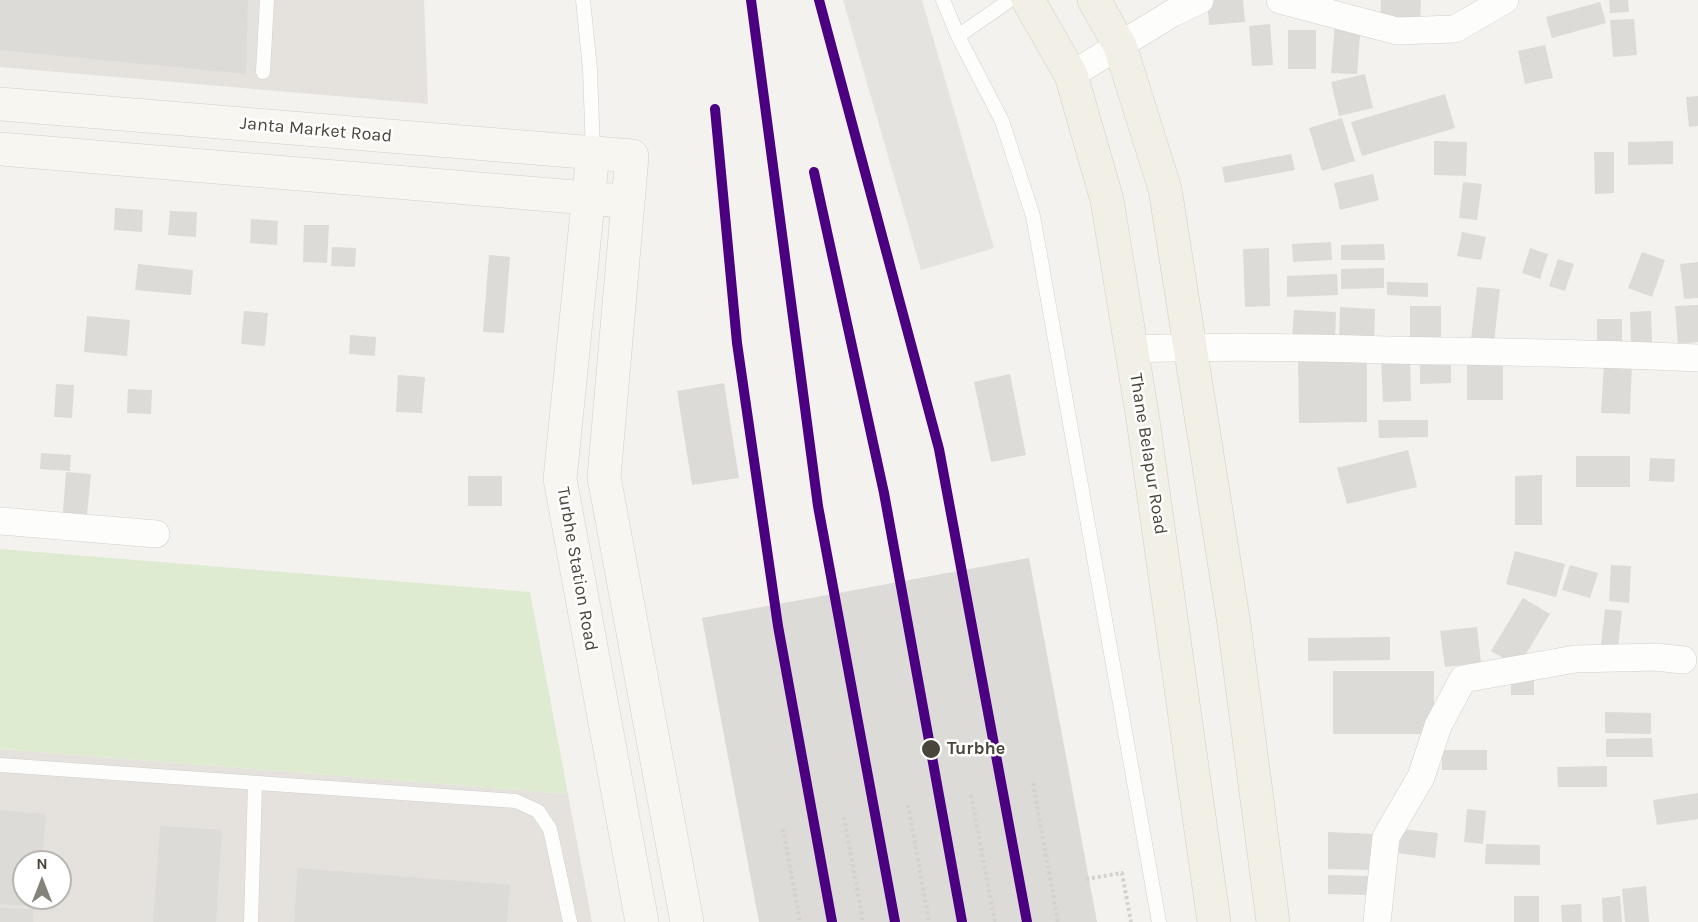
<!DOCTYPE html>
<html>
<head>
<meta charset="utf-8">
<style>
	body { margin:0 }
	#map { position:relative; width:1698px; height:922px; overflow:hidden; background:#f3f2ee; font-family:Karla,sans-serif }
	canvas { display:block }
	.north { position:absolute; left:12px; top:850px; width:60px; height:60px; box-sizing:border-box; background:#fff; border:2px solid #b6b5b0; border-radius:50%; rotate:0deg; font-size:16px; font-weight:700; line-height:24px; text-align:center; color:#49453a }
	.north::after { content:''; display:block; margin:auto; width:21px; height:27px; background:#848279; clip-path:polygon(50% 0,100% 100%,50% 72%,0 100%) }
</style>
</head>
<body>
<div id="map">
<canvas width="1698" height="922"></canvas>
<div class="north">N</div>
</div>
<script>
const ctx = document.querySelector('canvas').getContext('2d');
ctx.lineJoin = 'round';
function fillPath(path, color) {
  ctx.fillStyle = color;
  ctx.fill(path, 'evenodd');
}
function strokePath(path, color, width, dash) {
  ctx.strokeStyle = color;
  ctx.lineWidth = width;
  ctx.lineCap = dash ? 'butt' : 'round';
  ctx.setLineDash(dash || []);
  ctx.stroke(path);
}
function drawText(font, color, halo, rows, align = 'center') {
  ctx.font = font + ' Karla,sans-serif';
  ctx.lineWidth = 5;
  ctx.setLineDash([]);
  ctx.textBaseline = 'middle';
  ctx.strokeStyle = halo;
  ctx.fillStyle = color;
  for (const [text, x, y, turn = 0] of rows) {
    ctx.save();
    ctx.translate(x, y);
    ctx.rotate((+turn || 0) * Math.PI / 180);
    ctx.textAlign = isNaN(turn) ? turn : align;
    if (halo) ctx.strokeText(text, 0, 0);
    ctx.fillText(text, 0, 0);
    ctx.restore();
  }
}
const industrial = new Path2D(`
	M0,0H424L428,104L0,67Z
	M0,749L568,794L592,922H0ZM24,862H60V898H24Z`);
const green = new Path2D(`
	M0,549L530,592L568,794L0,749Z`);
const parking = new Path2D(`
	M843,0H922L994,248L921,270Z`);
const building = new Path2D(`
	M0,0H248L246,74L0,50Z
	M1207,0H1243L1245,22L1209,25Z
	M1381,0H1421L1420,26L1380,24Z
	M1609,0H1628L1629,12L1610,13Z
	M1600,2L1606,23L1552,38L1546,17Z
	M1634,19L1637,55L1613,57L1610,20Z
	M1335,22L1361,24L1357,74L1331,73Z
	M1270,24L1273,65L1252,66L1249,26Z
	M1288,30H1316V69H1288Z
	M1545,45L1553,78L1525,84L1518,51Z
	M1365,74L1373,108L1339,116L1331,82Z
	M1445,94L1455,128L1362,156L1351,122Z
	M1698,96V126L1689,127L1686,97Z
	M1342,118L1355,161L1322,171L1309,128Z
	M1434,141L1467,142L1466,176L1434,175Z
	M1673,141V164L1628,165V142Z
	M1594,152H1614V193L1595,194Z
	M1291,154L1295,170L1225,183L1222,167Z
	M1373,174L1379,200L1340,210L1334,183Z
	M1463,182L1482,184L1477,220L1459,218Z
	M115,208L143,210L142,232L114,230Z
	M170,211L197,212L196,237L168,235Z
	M251,219L278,221L277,245L250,243Z
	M304,225H329L327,263L303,262Z
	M1462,232L1486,237L1481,260L1457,256Z
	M1331,242L1332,260L1293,262L1292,244Z
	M1384,244L1385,260H1341V245Z
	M332,247L356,248L355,267L331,266Z
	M1269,248L1270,306L1245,307L1243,249Z
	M1530,248L1548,254L1540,279L1522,273Z
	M1642,252L1665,260L1652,297L1628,288Z
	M489,255L510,257L504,333L483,332Z
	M1558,259L1574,264L1565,291L1549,286Z
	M1698,262V298L1684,299L1680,264Z
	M138,264L193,270L191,295L135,290Z
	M1384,268V288L1341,289V269Z
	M1337,274L1338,295L1287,297V276Z
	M1387,282L1428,283V297L1387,295Z
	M1477,287L1500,289L1494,342L1471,339Z
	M1698,305V342L1678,344L1675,306Z
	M1410,306H1441V341H1410Z
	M1340,307L1375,309L1374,341L1339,339Z
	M1294,310L1336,312L1335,342L1292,340Z
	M244,311L268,313L265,346L241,344Z
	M1651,311L1652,343L1631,344L1630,312Z
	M87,316L130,320L127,356L84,352Z
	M1597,319H1622V342L1597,343Z
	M350,335L376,337L375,356L349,354Z
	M1298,355H1367V422L1299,423Z
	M1420,355H1451V383L1420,384Z
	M1410,356L1411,401L1383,402L1381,357Z
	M1467,357H1503V400H1467Z
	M1604,362L1632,364L1630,414L1601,413Z
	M1010,374L1026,455L991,462L974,382Z
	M398,375L425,377L422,413L396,412Z
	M724,383L739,478L692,485L677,391Z
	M56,384L74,385L72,418L54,417Z
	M128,389L152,390L151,414L127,413Z
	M1378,420H1428V437L1379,438Z
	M1408,450L1417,487L1347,504L1337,468Z
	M41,453L71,455L70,471L40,469Z
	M1576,456H1630V487H1576Z
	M1650,458L1675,459L1674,482L1649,481Z
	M66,472L91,474L86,525L62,524Z
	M1542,475V525H1515V476Z
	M468,476H502V506H468Z
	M1515,551L1565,564L1556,597L1506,584Z
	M1029,558L1097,922H759L702,618Z
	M1570,565L1598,573L1590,598L1562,590Z
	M1611,565L1631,566L1629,603L1609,601Z
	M1523,598L1550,614L1518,667L1491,651Z
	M1605,609L1622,611L1618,647L1601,645Z
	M1477,627L1481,663L1445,667L1440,631Z
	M1390,637V660L1308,661V638Z
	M1333,671H1434V734H1333Z
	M1511,674H1534V695H1511Z
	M1605,712L1651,713V734L1605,733Z
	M1652,738L1653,757H1606V739Z
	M1442,750H1487V770H1442Z
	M1607,766V787H1558L1557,767Z
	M1698,793V819L1657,825L1653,800Z
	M1467,809L1486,811L1483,844L1464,842Z
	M0,810L46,814L42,862H24V898H39V907L0,904Z
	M160,826L222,830L216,922H153Z
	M1402,829L1438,833L1435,858L1398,853Z
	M1328,832L1375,834L1374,870L1328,869Z
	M1486,844L1540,845V865L1485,864Z
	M298,868L510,885L507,922H294Z
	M1328,875L1370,876L1369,895L1328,894Z
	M1646,886L1649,922H1625L1622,889Z
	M1514,896H1539V922H1514Z
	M1620,896L1622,922H1603L1602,898Z
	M1581,904L1582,922H1562L1561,905Z
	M0,908L34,909L33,922H0Z`);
const path = new Path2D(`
	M1033,783L1058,922
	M971,795L995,922
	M908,805L929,922
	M844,817L863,922
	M783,829L800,922
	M1086,879L1122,873L1131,922`);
const lane = new Path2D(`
	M583,0L590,69L593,153
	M943,0L958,36
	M1010,0L958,36L1002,121L1033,216L1159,922
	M263,72L267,0
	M0,765L516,801L538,811L550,829L570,922
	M251,922L255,784`);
const street = new Path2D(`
	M1280,0L1397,31L1455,29L1505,0
	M1071,75L1171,14L1200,0
	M1132,349C1217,346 1302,347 1387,350C1491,352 1594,353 1698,358
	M0,521L156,534
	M1377,922L1386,837L1421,777L1438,726L1463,679L1575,659L1656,657L1683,660`);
const secondary = new Path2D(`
	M0,104L632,156L604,477L687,922
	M0,149L611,200
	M593,153L560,479L642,922`);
const primary = new Path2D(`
	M1028,0L1071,75L1107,200L1143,420L1214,922
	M1094,0L1120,46L1165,189L1234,624L1273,922`);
const rail1 = new Path2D(`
	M751,0L818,506L895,922
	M819,0L939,449L1027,922
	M715,109L737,343L778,626L832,922
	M814,172L884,493L962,922`);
const markers = [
	[931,749,10,"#49453a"]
];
const streetNames = [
	["Janta Market Road",316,130,5],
	["Thane Belapur Road",1148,454,81],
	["Turbhe Station Road",577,569,80]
];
const stopNames = [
	["Turbhe",947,749]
];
fillPath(industrial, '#e5e2de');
fillPath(green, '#deebd1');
fillPath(parking, '#e5e3df');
fillPath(building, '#dcdbd7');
strokePath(lane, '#d1d0cc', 15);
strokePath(street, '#d1d0cc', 28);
strokePath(secondary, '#d1cfc6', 34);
strokePath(primary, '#d3cfbe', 34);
strokePath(path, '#d3d2cc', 4, [3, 3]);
strokePath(lane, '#fdfdfc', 14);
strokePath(street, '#fdfdfc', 27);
strokePath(secondary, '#f7f6f1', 33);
strokePath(primary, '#f1efe6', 33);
strokePath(rail1, '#4b0082', 10);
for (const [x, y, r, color] of markers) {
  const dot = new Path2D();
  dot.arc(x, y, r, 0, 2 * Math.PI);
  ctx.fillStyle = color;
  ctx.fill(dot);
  strokePath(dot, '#fff', 2);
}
drawText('18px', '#49453a', '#fff', streetNames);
drawText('bold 18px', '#49453a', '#fff', stopNames, 'left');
</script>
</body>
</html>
